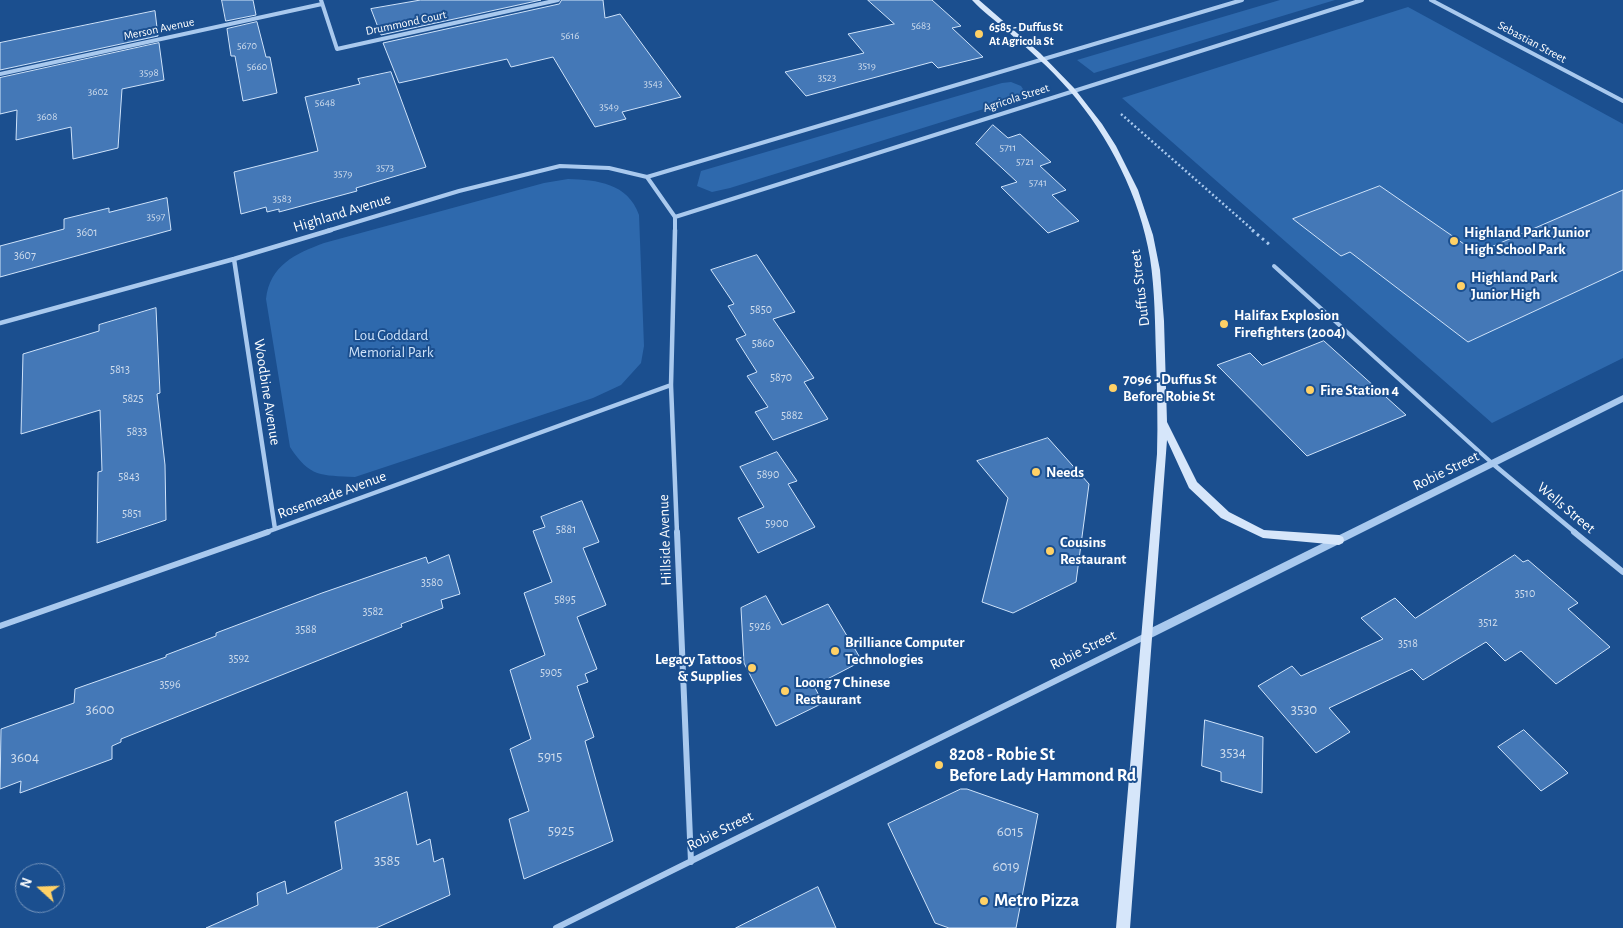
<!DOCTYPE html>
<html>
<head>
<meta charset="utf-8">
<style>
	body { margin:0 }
	#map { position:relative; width:1623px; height:928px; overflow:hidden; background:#1b4f8f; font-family:"Alegreya Sans",sans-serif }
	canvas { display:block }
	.north { position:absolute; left:15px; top:863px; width:50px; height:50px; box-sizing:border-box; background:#1b4f8f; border:1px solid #7695bc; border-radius:50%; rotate:290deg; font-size:14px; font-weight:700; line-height:20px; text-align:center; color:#fff }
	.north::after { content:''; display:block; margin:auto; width:18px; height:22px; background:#ffd166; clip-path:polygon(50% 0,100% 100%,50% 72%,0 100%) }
</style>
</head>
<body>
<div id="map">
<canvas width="1623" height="928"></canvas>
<div class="north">N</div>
</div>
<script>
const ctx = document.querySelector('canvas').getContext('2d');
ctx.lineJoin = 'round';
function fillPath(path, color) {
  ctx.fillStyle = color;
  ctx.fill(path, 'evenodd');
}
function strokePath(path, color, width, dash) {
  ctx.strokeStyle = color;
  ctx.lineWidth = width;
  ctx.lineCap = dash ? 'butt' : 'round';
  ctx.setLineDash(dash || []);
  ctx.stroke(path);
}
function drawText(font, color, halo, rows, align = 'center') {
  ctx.font = font + ' "Alegreya Sans",sans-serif';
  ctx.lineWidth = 4;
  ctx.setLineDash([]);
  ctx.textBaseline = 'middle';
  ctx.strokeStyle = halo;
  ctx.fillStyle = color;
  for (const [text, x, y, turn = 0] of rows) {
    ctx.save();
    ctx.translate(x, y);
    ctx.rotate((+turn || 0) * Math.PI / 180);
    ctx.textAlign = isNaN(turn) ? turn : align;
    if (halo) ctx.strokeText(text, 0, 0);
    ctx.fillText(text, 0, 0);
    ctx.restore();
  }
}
const green = new Path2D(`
	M1280,0H1335L1094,73L1077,60Z
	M1408,7L1623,124V358L1492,423L1122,98Z
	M1011,82L1021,86L1025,92L1019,98L730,188L712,192L697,186L701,171L1002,83Z
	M568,179C597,180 628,183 639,215L644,346L641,363L621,385L593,398L355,477C321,475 310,478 290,447L266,299C270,265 295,254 324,243L544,183Z`);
const building = new Path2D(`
	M222,0H253L256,15L226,21Z
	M421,0H541L381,35L371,9Z
	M562,0H603L605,18L620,14L681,97L622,112L626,119L595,127L553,57L511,67L507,59L399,83L383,43L559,4Z
	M868,0H932L961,26L952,28L983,57L938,68L932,62L806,96L785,72L864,53L848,34L894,24Z
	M155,11L158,36L0,70V43Z
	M257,22L266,57H270L277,93L243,101L235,56H231L227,29Z
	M159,43L164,80L122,89L118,148L73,159L71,127L16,140L17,110L0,114V78Z
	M391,72L426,167L356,188L357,191L279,212V209L267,212L266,207L241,214L234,172L318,151L305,97L360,84L358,79Z
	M993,125L1008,138L1020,134L1051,162L1040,166L1066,190L1052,195L1079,221L1048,233L1001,187L1017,182L976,144Z
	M1380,186L1477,253L1623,190V270L1468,342L1350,252L1341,256L1293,219Z
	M167,198L171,230L0,277V246L64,229V219L109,208V212Z
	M757,255L795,312L773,319L814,378L804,382L828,419L773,440L755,412L768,407L747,376L757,372L736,339L746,335L728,306L734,304L711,270Z
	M156,308L160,393L157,394L165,465L166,520L97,543L98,472L102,471L100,410L21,434L23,354L99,331V325Z
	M1324,341L1406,415L1307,456L1217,365L1250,353L1262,365Z
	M1048,438L1089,484L1076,582L1013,613L982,602L1008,498L977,461Z
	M777,452L797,481L788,484L815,527L758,553L738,518L764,507L740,467Z
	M582,501L599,542L583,548L606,605L577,617L597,669L585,674L588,682L577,686L594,737L585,741L613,841L524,879L509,819L529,811L510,749L531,739L510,670L545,655L524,593L552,582L533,531L545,527L541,517Z
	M449,555L460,594L441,600L443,608L401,624L402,627L121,739V742L112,746V759L20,793L21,781L0,789L1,729L74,703L75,689L166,657V655L216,636V633L322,593L426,557L428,563Z
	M1515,555L1523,562L1528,560L1578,603L1568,609L1610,647L1556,684L1521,651L1505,661L1486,642L1423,680L1412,669L1329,708L1350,732L1316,753L1258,686L1292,666L1301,676L1383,639L1361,618L1395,598L1415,618Z
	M766,596L782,625L828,604L862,661L814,686L823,703L776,726L744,663L741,608Z
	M1205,720L1263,737L1262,793L1221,781V772L1202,766Z
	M1524,730L1568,773L1541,791L1498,747Z
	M961,789H967L1038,814L1016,928H949L935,923L888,824Z
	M407,792L417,845L430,839L434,862L443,858L450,895L376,928H206L258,905L257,893L285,881L287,894L342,869L335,822Z
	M818,887L836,928H736Z`);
const pathFar1 = new Path2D(`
	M1121,114L1254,231`);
const path = new Path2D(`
	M1252,230L1270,245`);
const service = new Path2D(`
	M1274,266L1493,464`);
const minorFar2 = new Path2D(`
	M321,0L337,49L558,0
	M1431,0L1623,101
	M0,74L322,4
	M647,177L1242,0
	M675,217L1362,0
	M327,231L459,191L560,166L609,168L647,177L675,217
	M675,231V217`);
const minorFar1 = new Path2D(`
	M675,230L671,385L677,533
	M234,259L275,529
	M0,323L234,259L331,230
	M1493,464L1576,533
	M264,533L671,385`);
const minor = new Path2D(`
	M677,532L691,862
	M1574,532L1623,572
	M0,626L268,532
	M556,928L1146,636`);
const tertiary = new Path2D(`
	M1623,395V402L1147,640L1143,638L1142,635L1143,632Z`);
const secondary = new Path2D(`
	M972,0H979L1040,53L1074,88L1102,124L1116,146L1138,190L1153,235L1160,270L1164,321L1167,422L1197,482L1229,512L1264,530L1339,535L1343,537L1344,540L1343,543L1339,545L1263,538L1221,518L1189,488L1167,440L1130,928H1116L1157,454C1158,422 1157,389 1156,356C1155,324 1155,291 1150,258C1140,197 1109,136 1069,90C1050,68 1028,49 1006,30C995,20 982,11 972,0Z`);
const markers = [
	[979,34,5,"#ffd166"],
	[1454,241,5,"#ffd166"],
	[1461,286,5,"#ffd166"],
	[1224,324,5,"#ffd166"],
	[1113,388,5,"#ffd166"],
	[1310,390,5,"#ffd166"],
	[1036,472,5,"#ffd166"],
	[1050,551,5,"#ffd166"],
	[835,651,5,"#ffd166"],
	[752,668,5,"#ffd166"],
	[785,691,5,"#ffd166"],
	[939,765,5,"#ffd166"],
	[984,901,5,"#ffd166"]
];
const farNumbernames = [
	["5683",921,26],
	["5616",570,36],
	["5670",247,46],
	["3519",867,66],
	["5660",257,67],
	["3598",149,73],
	["3523",827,78],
	["3543",653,84],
	["3602",98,92],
	["5648",325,103],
	["3549",609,107],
	["3608",47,117],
	["5711",1008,148],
	["5721",1025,162],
	["3573",385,168],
	["3579",343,174],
	["5741",1038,183],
	["3583",282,199],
	["3597",156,217]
];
const farStreetnames = [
	["Drummond Court",406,23,-12],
	["Merson Avenue",159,29,-12],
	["Sebastian Street",1532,42,28],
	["Agricola Street",1016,98,-18]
];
const farPoinames = [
	["6585 - Duffus St",989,27],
	["At Agricola St",989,41]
];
const numberNames = [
	["3601",87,232],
	["3607",25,255],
	["5850",761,309],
	["5860",763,343],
	["5813",120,369],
	["5870",781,377],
	["5825",133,398],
	["5882",792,415],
	["5833",137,431],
	["5890",768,474],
	["5843",129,476],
	["5851",132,513],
	["5900",777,523],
	["5881",566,529],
	["3580",432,582],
	["3510",1525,593],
	["5895",565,599],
	["3582",373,611],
	["3512",1488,622],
	["5926",760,626],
	["3588",306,629],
	["3518",1408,643],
	["3592",239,658],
	["5905",551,672],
	["3596",170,684]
];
const streetNames = [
	["Highland Avenue",342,213,-17],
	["Duffus Street",1140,288,-97],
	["Woodbine Avenue",267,392,81],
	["Robie Street",1446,471,-26],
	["Rosemeade Avenue",332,495,-20],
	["Wells Street",1566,508,40],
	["Hillside Avenue",665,540,-92],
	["Robie Street",1083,650,-26],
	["Robie Street",720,831,-26]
];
const poiNames = [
	["Highland Park Junior",1464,232],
	["High School Park",1464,249],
	["Highland Park",1471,277],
	["Junior High",1471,294],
	["Halifax Explosion",1234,315],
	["Firefighters (2004)",1234,332],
	["7096 - Duffus St",1123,379],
	["Before Robie St",1123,396],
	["Fire Station 4",1320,390],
	["Needs",1046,472],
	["Cousins",1060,542],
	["Restaurant",1060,559],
	["Brilliance Computer",845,642],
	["Technologies",845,659],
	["Legacy Tattoos",742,659,"right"],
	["& Supplies",742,676,"right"],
	["Loong 7 Chinese",795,682],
	["Restaurant",795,699]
];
const parkNames = [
	["Lou Goddard",391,335],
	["Memorial Park",391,352]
];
const nearNumbernames = [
	["3600",100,709],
	["3530",1304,709],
	["3534",1233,752],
	["5915",550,756],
	["3604",25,757],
	["5925",561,830],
	["6015",1010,831],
	["3585",387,860],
	["6019",1006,866]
];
const nearPoinames = [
	["8208 - Robie St",949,755],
	["Before Lady Hammond Rd",949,776],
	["Metro Pizza",994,901]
];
fillPath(green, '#2e69ad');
fillPath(building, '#4478b7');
strokePath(building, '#cfe3fa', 1);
strokePath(pathFar1, '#a9c9ee', 2.5, [2, 2.5]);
strokePath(path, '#a9c9ee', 3, [2.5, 4]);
strokePath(service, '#a9c9ee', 4);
strokePath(minorFar2, '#a9c9ee', 4);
strokePath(minorFar1, '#a9c9ee', 4.5);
strokePath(minor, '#a9c9ee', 6);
fillPath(tertiary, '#a9c9ee');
fillPath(secondary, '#d6e6fa');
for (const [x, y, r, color] of markers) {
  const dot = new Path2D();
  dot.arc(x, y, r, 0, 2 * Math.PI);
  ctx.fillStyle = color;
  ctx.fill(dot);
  strokePath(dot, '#1b4f8f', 2);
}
drawText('11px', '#d0dded', null, farNumbernames);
drawText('12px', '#fff', '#1b4f8f', farStreetnames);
drawText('bold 12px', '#fff', '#1b4f8f', farPoinames, 'left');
drawText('12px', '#d0dded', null, numberNames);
drawText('15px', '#fff', '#1b4f8f', streetNames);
drawText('bold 15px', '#fff', '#1b4f8f', poiNames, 'left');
drawText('15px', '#cfe3fa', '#1b4f8f', parkNames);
drawText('15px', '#d0dded', null, nearNumbernames);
drawText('bold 18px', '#fff', '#1b4f8f', nearPoinames, 'left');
</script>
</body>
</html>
